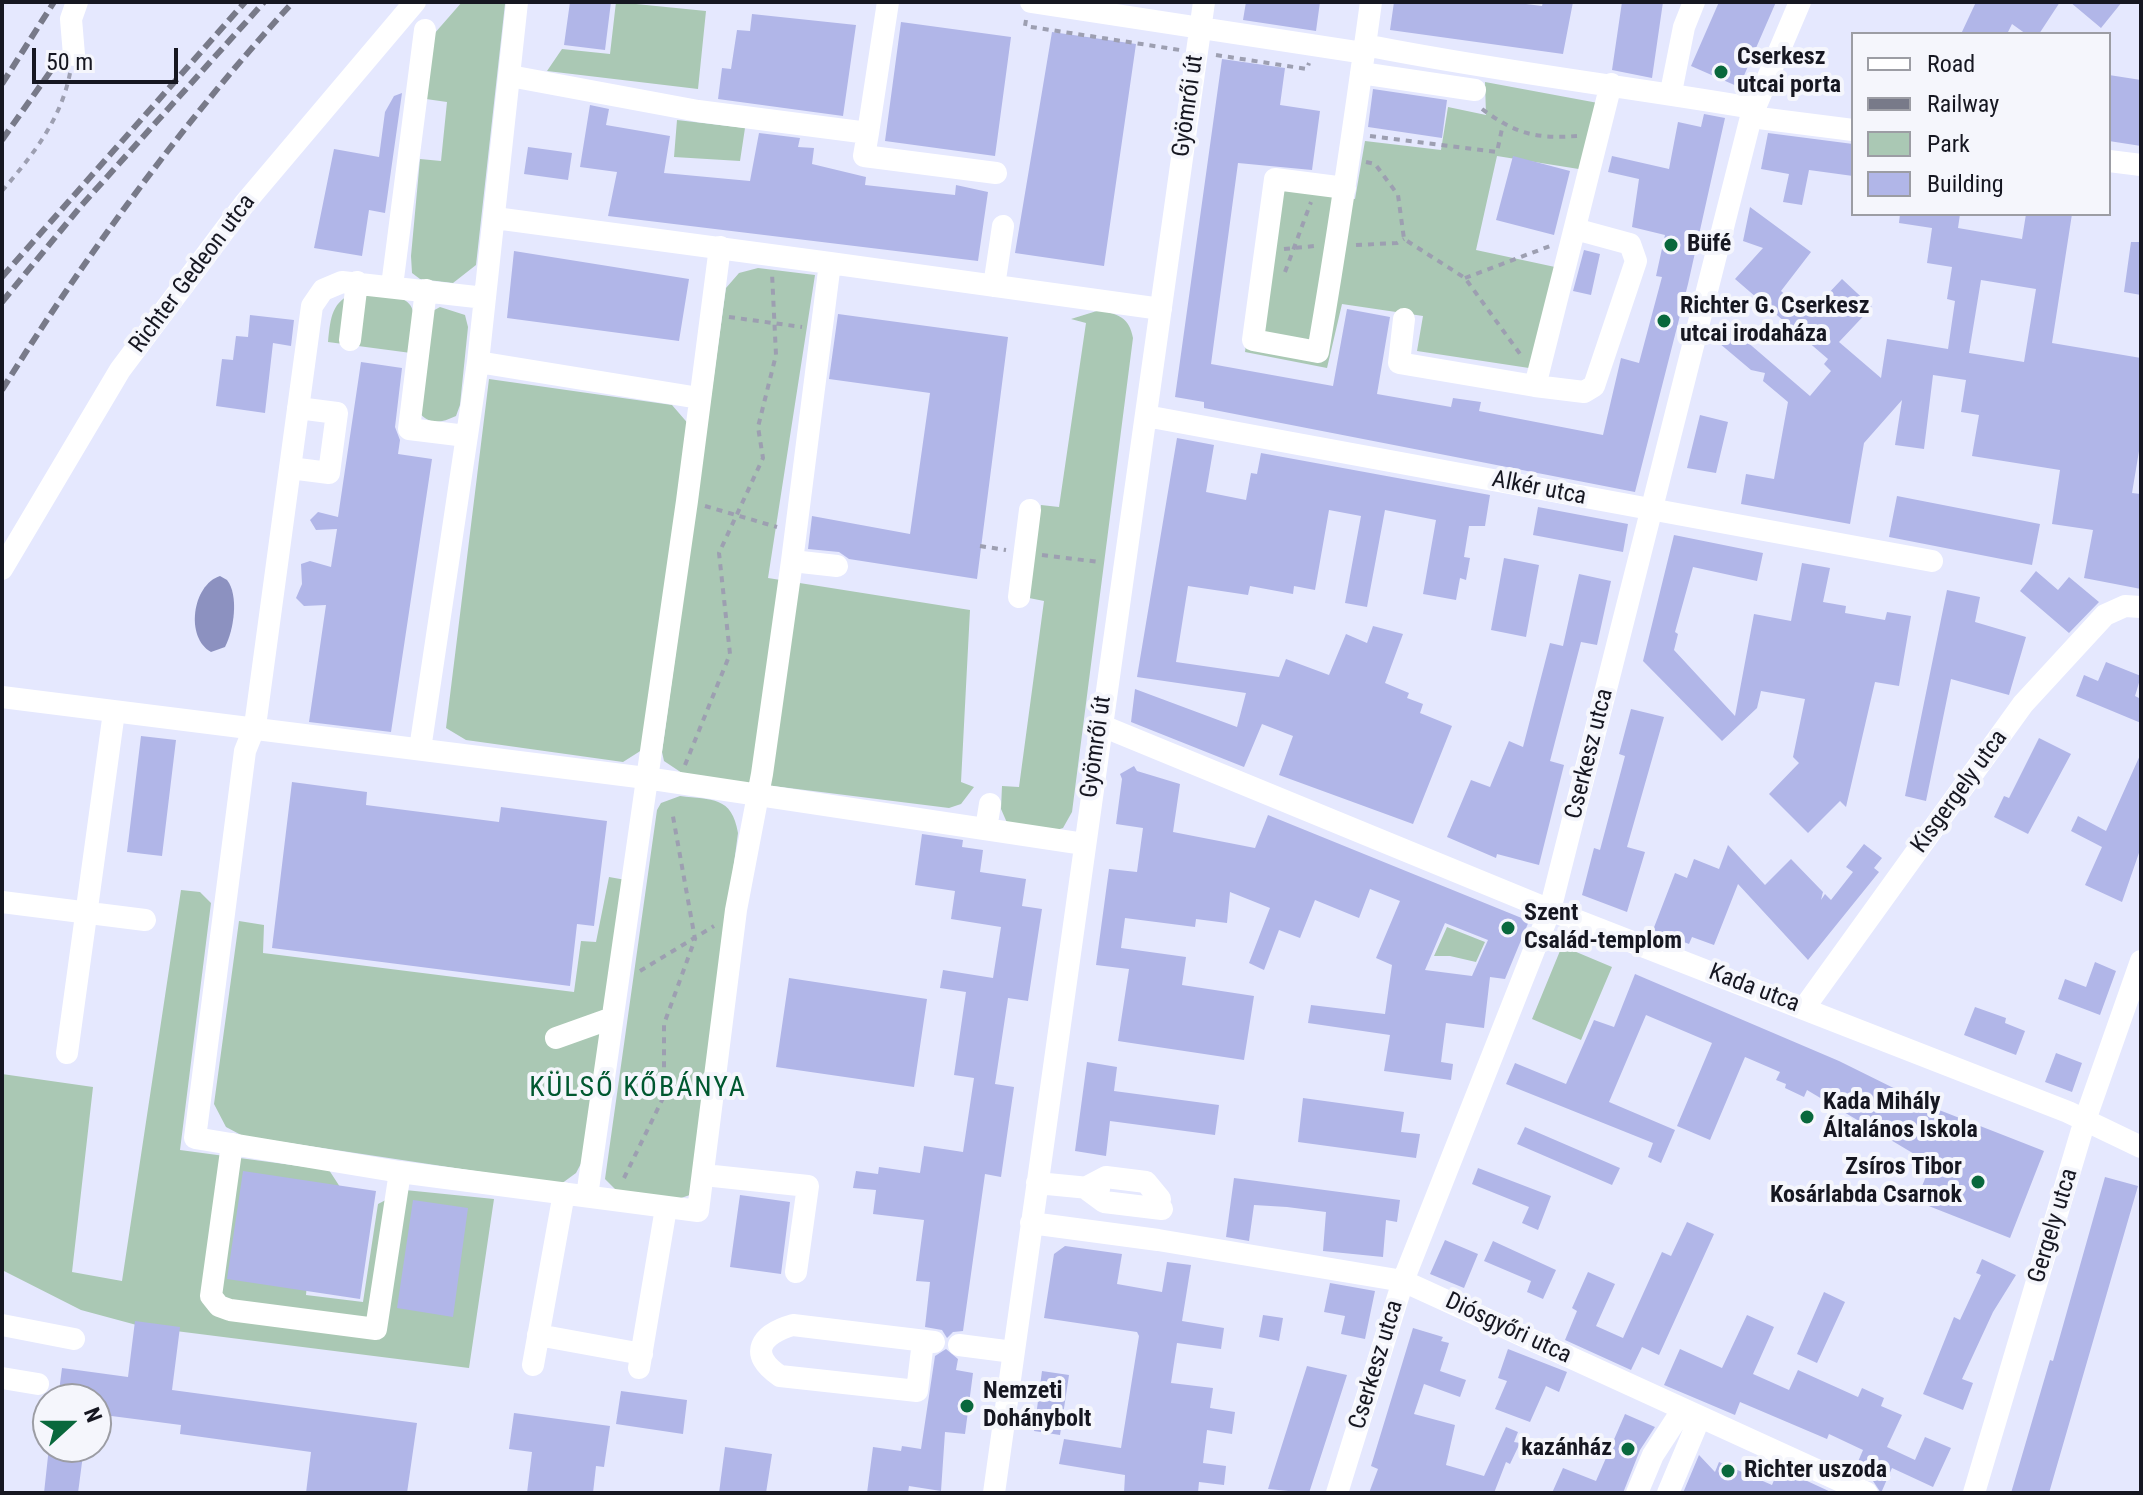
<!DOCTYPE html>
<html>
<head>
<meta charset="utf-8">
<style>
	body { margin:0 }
	#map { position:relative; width:2143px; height:1495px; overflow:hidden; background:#e5e8fe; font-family:"Roboto Condensed",sans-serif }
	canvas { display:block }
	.frame { position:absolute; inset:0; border:4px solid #161721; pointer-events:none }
	.legend { position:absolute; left:1851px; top:32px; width:260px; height:184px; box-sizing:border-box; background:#f5f6fc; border:2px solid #9c9da4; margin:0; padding:10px 14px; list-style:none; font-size:24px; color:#161721 }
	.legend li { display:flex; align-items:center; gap:16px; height:40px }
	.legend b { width:40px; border:2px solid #9c9da4 }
	.north { position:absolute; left:32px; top:1383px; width:80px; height:80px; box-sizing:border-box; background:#f5f6fc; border:2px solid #9c9da4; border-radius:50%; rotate:69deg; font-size:22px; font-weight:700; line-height:32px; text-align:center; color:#161721 }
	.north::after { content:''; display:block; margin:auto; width:28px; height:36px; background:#09683c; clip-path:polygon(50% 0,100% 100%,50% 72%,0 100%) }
	.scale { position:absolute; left:32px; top:48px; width:146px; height:36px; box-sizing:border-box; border:4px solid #161721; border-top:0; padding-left:10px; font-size:24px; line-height:28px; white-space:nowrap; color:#161721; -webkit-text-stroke:6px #f5f6fc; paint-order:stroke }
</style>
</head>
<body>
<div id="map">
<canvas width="2143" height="1495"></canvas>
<div class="frame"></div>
<ul class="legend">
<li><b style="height:10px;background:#fff"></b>Road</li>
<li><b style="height:10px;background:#787a89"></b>Railway</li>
<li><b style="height:22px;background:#aac8b4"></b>Park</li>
<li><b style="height:22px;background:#b1b6e8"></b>Building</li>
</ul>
<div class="north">N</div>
<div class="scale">50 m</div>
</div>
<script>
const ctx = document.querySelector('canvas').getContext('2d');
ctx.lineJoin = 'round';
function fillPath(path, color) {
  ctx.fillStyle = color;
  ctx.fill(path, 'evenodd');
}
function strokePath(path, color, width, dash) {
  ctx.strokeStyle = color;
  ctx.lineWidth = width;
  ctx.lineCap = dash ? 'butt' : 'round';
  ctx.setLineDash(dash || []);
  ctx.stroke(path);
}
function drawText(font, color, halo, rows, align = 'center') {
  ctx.font = font + ' "Roboto Condensed",sans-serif';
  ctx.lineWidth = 8;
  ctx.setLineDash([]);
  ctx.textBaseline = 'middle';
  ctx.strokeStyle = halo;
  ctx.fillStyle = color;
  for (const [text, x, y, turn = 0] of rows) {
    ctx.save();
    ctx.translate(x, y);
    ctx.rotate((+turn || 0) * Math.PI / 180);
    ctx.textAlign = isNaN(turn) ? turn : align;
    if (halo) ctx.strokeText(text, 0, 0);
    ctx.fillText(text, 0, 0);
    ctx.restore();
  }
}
const green = new Path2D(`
	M462,2L505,4L476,265L453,283L420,279L412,273L411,256L420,159L441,161L447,102L426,99L434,34Z
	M616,2L706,11L698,89L547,71L562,49L610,54Z
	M1485,82L1598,103L1585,170L1497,156L1476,250L1555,267L1529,368L1417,351L1423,316L1342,304L1327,368L1245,352L1268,184L1355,199L1365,141L1441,150L1448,107L1486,115Z
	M677,120L745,128L740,161L674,157Z
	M758,268L815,275L768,578L970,610L961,782L974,787L961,804L949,808L685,775L664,761L662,752L726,288L739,273Z
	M357,291C411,298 421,294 411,353L328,342C331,316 331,302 357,291Z
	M440,307L465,315L468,327L460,405L456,416C439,424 428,425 416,409L429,313Z
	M1100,310C1119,315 1129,317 1133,338L1072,812L1063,828L1047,833L1008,825L1001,809L1002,786L1019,787L1044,601L1029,598L1041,505L1059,507L1086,323L1071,319Z
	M489,379L672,405L691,427L645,748L623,762L466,740L446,728Z
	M680,796C712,800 732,796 738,833L690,1195L678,1199L618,1192L605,1179L657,810L661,803Z
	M609,877L626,880L585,1156L576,1173L561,1184L243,1136L226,1127L214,1104L239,921L264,925L263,953L574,992L581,941L596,942Z
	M181,890L200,892L211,903L180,1150L329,1170L351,1204L308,1271L306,1295L363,1302L378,1204L405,1190L494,1199L469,1368L144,1327L81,1310L2,1270V1074L93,1087L72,1272L122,1281Z
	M1447,927L1485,942L1476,962L1450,956H1434Z
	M1562,946L1612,967L1581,1040L1532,1019Z`);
const water = new Path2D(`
	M220,576L227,580C239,595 234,630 225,647L211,652C185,638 192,585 220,576Z`);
const building = new Path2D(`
	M570,2H611L605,50L564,45Z
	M1246,2H1320L1316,31L1243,20Z
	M1394,2H1510L1542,6L1543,2H1573L1563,54L1390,30Z
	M1622,2H1663L1652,78L1612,70Z
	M1719,2H1776L1739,87L1691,66Z
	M1976,2H2060L2039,34H2026L2012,24L2007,34H1961Z
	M2070,2H2122L2101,28Z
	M752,14L856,25L843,116L718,99L722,68L731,69L737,30L750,31Z
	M901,22L1011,37L995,156L885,141Z
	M1052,32L1136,44L1104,266L1015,253Z
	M1222,59L1285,68L1280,105L1320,111L1312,170L1238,163L1211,364L1333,386L1347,309L1390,317L1377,394L1451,407L1453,398L1481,402L1479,411L1603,435L1621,358L1639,363L1662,277L1656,276L1665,235L1632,227L1639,179L1608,172L1612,156L1669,169L1678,122L1701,127L1704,114L1725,118L1688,284L1635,492L1204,408V402L1175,397Z
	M2109,75L2141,80V146L2109,141Z
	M1373,89L1447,100L1442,138L1368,127Z
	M402,93L385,213L369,210L362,256L314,248L334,149L379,157L385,112L394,96Z
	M590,105L609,109L606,125L670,136L664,173L750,181L759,133L800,138L798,147L814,148L812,164L866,177L865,185L955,195L956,185L988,192L978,261L608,216L617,172L580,167Z
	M1768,133L1853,144V176L1809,170L1802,205L1783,202L1789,174L1761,169Z
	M528,147L572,153L568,180L524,174Z
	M1513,156L1570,171L1554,235L1496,220Z
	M1750,207L1811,252L1781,291L1808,315L1842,279L1872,307L1839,342L1881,378L1887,339L1948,349L1955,301L1947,299L1952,267L1927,263L1932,228L1899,223L1900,214H1960L1958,228L2022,239L2026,214H2072L2052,343L2141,358V439L2132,493L2141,494V589L2084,578L2093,530L2052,524L2060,470L1972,456L1979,415L1961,412L1966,380L1933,375L1924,449L1895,445L1902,400L1864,443L1850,524L1741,504L1746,474L1774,479L1788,402L1763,381L1765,373L1751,370L1719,343L1724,322L1810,396L1831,371L1824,364L1828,359L1735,279L1763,248L1743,241ZM1981,280L2036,289L2024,362L1969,353Z
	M2131,242H2141V295L2124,292Z
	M1584,250L1600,254L1591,295L1573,291Z
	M514,251L689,279L679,341L507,318Z
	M838,314L1008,337L977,579L849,559L839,552L808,549L812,516L910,534L930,393L829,379Z
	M250,315L294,320L291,346L273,343L265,413L216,406L222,359L233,360L236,336L248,337Z
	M361,362L402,368L395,427L400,440L398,454L432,459L391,732L309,722L326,605L304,606L296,598L302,584L301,564L310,561L331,567L337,529L316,530L310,520L318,512L338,517Z
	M1700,415L1728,422L1716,473L1687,468Z
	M1177,438L1214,445L1206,492L1246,500L1251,473L1257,474L1261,453L1490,495L1485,526H1469L1464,557L1470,558L1466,580L1460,578L1456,600L1423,594L1436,520L1385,510L1367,607L1345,603L1361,516L1329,510L1315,590L1294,586L1293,594L1250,586L1248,595L1188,586L1176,662L1279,677L1286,659L1329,675L1346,634L1367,643L1373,626L1403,634L1385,683L1409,693L1407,698L1423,704L1420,713L1452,726L1413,824L1279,775L1293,736L1262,724L1244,767L1131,722L1135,689L1237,727L1246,693L1137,677Z
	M1897,496L2040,524L2032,565L1889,537Z
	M1538,507L1628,524L1623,552L1533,535Z
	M1674,535L1763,553L1757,581L1693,567L1675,632L1678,634L1674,650L1735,716L1754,614L1791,621L1802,563L1830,568L1823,602L1846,606L1845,613L1885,620L1887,612L1911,616L1899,686L1875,682L1846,807L1840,801L1808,833L1769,794L1799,763L1793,757L1805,699L1761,691L1757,708L1722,741L1643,661Z
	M1504,558L1539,565L1526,637L1491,630Z
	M2036,571L2058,590L2069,577L2099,602L2069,633L2020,591Z
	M1579,574L1611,581L1597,645L1581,642L1550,761L1564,765L1539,865L1497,854L1496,858L1447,837L1471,780L1490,787L1509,741L1523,747L1550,643L1563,646Z
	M1947,590L1980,597L1975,622L2026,637L2009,695L1951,679L1926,801L1905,796Z
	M2106,662L2141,676L2135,696L2141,699V723L2076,696L2084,675L2098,681Z
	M1631,709L1664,717L1627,847L1645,852L1627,912L1582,895L1594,848L1600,850L1625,756L1619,754Z
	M141,736L176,740L162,856L127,852Z
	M2039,738L2071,754L2028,834L1994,817L2004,796L2009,798Z
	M2141,753V847L2122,902L2085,885L2102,847L2071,831L2078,816L2106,831Z
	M1134,766L1137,771L1180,784L1173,832L1255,848L1268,815L1529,921L1505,979L1490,977L1484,1028L1446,1023L1441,1062L1453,1064L1451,1080L1384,1071L1390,1035L1308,1023L1311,1005L1385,1014L1392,965L1376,958L1400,901L1370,889L1359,918L1315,900L1300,938L1279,930L1264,970L1249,963L1270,908L1230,892L1227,923L1196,919L1195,927L1125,918L1121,948L1186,957L1182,985L1254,996L1244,1060L1118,1041L1129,969L1096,965L1109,869L1137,872L1143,828L1116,824L1122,779L1120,774ZM1445,923L1488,940L1472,976L1425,970Z
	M292,782L367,792L366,805L499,822L501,807L607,821L594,926L577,924L570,986L272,948Z
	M922,834L963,840L962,847L983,850L980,872L1026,879L1022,906L1042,909L1028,1001L1008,998L995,1084L1014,1087L1001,1177L985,1174L963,1331L953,1332L947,1338L942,1330L925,1327L930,1282L916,1281L924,1220L873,1214L876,1190L853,1188L856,1171L878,1174L879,1167L920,1173L924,1146L963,1152L974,1078L954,1075L966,992L940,988L943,970L993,978L1001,927L951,919L955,891L915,885Z
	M1864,844L1882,858L1874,868L1879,872L1808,960L1738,884L1714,945L1692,937L1689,944L1653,930L1675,873L1687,878L1694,859L1719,869L1728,845L1765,885L1791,859L1823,892L1821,900L1825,894L1831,900L1853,872L1846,867Z
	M2095,962L2116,971L2100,1015L2058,999L2065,979L2086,987Z
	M1635,974L1839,1061L1934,1108L2044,1151L2010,1238L1916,1201L1931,1164L1807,1090L1804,1097L1785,1088L1786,1084L1776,1080L1780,1072L1745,1057L1710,1140L1677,1126L1712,1043L1646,1015L1609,1102L1675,1130L1661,1163L1648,1157L1653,1143L1506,1084L1515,1063L1566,1084L1594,1020L1614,1027Z
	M789,978L927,999L914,1087L776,1067Z
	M1975,1007L2006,1018L2005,1023L2025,1031L2016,1055L1964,1035Z
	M2056,1053L2082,1063L2072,1092L2045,1082Z
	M1087,1062L1117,1067L1114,1091L1219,1105L1215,1135L1110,1121L1106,1156L1075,1151Z
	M1303,1098L1404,1112L1401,1132L1420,1134L1416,1158L1298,1142Z
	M1525,1127L1620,1168L1612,1185L1517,1144Z
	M1478,1168L1551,1196L1538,1230L1522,1223L1529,1207L1472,1184Z
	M243,1171L376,1191L360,1299L227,1279Z
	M2105,1177L2138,1186L2049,1493H2011L2050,1360L2053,1361Z
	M1234,1178L1400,1200L1397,1222L1386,1220L1383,1257L1323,1251L1326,1212L1287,1207L1254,1205L1249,1241L1226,1237Z
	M740,1195L790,1202L781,1274L730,1267Z
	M413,1200L468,1208L453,1317L397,1308Z
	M1687,1222L1714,1234L1659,1355L1642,1347L1631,1370L1565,1340L1577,1311L1572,1308L1588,1272L1615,1284L1596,1326L1623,1338L1662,1252L1671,1256Z
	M1445,1240L1478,1254L1464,1288L1430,1274Z
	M1493,1241L1556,1270L1543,1299L1527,1292L1531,1281L1484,1261Z
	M1065,1246L1122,1254L1117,1284L1162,1292L1167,1262L1191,1265L1182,1321L1224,1328L1221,1349L1177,1343L1171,1383L1213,1388L1210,1408L1235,1412L1232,1434L1207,1430L1203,1463L1226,1466L1224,1485L1199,1482L1198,1493H1124L1125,1475L1059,1464L1064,1439L1121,1448L1139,1336L1137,1332L1044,1318L1054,1254Z
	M1982,1259L2016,1275L1993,1312L1962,1379L1973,1383L1963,1410L1923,1394L1954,1317L1960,1320L1981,1275L1976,1273Z
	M1330,1283L1375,1291L1365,1339L1341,1334L1345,1316L1324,1312Z
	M1824,1292L1845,1302L1817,1363L1797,1354Z
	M1263,1315L1283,1318L1279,1341L1259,1337Z
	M1747,1315L1774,1327L1753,1374L1789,1390L1798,1370L1858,1397L1862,1388L1884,1398L1881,1406L1902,1415L1887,1447L1915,1460L1925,1437L1951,1448L1933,1487L1892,1468L1881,1493L1873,1481L1854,1471L1863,1450L1829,1434L1827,1439L1740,1402L1735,1415L1664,1385L1680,1349L1722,1368Z
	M135,1321L180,1327L172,1390L417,1423L407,1493H306L311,1452L180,1434L181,1425L96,1414V1399H58L62,1368L128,1377Z
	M1413,1328L1443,1337L1441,1341L1449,1343L1440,1371L1466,1380L1460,1397L1424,1384L1414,1414L1455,1425L1446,1465L1484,1476L1506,1427L1518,1432L1514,1442L1520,1443L1510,1464L1506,1462L1494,1493H1369L1378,1469L1371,1466Z
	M946,1349L958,1359L956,1370L973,1373L965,1434L945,1432L941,1491L909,1486L908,1493H867L873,1447L901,1451L902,1446L921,1449L935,1356Z
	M1508,1349L1567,1372L1559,1392L1546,1386L1530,1422L1495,1409L1507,1381L1498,1378Z
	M1307,1366L1347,1375L1309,1493L1268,1489Z
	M1042,1371L1069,1375L1060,1435L1034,1431Z
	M621,1391L687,1400L683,1434L616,1424Z
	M514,1413L610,1426L604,1467L596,1466L593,1493H527L532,1452L509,1449Z
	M1625,1414L1655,1427L1640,1450L1623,1493H1552L1563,1468L1596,1481Z
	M49,1447H84L78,1493H44Z
	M725,1447L772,1454L766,1493H719Z
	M1699,1455L1715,1472L1719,1462L1772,1485L1779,1468L1833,1493H1683Z`);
const path = new Path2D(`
	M1026,20L1025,26L1180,50
	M1216,55L1307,69L1309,63
	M1482,109C1516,134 1536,139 1577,136
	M1370,136L1497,152L1503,124
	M1366,162L1375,164L1398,195L1404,239L1465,278L1523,358
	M2,191C32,156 61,120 70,73
	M1356,245L1397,243L1404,239
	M1284,249L1315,246
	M1285,272L1311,202
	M1465,278L1550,246
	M729,317L802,327
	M705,506L777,527
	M980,546L1006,550
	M1042,555L1099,562
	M685,765L730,654L719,553L763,458L758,427L776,355L772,273
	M640,971L714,926
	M624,1178L664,1096V1024L695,939L672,811`);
const minor = new Path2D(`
	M1031,2L1364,53
	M1365,45C1494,71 1624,86 1753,108
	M74,55L71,19L77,2
	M1361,73L1475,90
	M510,76L698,111L868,133L888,2
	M1671,92L1684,27L1694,2
	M1751,117L1853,130
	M868,133L864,156L996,173
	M2109,161L2141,165
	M1345,188L1275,179L1253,340L1318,352C1338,236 1355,119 1371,2
	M495,218L830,263
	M392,286L425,30
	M994,286L1003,226
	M426,290L409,429L466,436
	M485,298L342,282L323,290L312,306L255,726L245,751L195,1138L400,1172L698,1211L736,910L762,774L792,561L837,566
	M1404,319L1399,363L1535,386L1611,84
	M350,340L357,282
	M478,362L699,398
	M1535,386L1584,392L1594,386L1636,261L1630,244L1575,229
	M1146,416L1932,561
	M290,468L329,473L337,413L298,408
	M792,561L830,263L1161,309
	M2,569L120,370L245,203L415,2
	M1019,597L1030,510
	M2,697L646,778L1084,844
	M1100,725L1550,910L2068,1112L2141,1147
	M420,749L478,362L517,2
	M986,829L990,804
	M2,902L145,920
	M1804,1008L2023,704L2105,615L2125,606L2141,607
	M556,1038L612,1018
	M67,1053L114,712
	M232,1144L211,1296L219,1306L230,1310L376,1329L400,1172
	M704,1175L808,1186L796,1272
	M1037,1183L1099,1189
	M587,1196L687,501L720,247
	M1160,1199L1146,1182L1106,1177L1085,1188L1104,1202L1162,1209
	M1031,1223L1158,1240L1403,1281L1867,1493
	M2,1325L74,1339
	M538,1335L642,1354
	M923,1341L917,1391L780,1376C747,1354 761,1334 793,1325L934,1342
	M959,1345L1013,1352
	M533,1365L564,1193
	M639,1368L666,1208
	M2,1378L38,1384
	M994,1493L1204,2
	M1337,1493L1403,1281L1550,910L1751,117L1800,2
	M1637,1493L1653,1455L1683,1409
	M1668,1493L1700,1417
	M1974,1493L2085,1120L2141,961`);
const rail = new Path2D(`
	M2,84L54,2
	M2,140L62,55
	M2,277L245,2
	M2,302L81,206L264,2
	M2,390C87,253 184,121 293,2`);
const markers = [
	[1721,72,8,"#09683c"],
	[1671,245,8,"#09683c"],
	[1664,321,8,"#09683c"],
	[1508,928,8,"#09683c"],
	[1807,1117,8,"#09683c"],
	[1978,1182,8,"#09683c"],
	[967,1406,8,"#09683c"],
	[1628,1449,8,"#09683c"],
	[1728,1471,8,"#09683c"]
];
const poiNames = [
	["Cserkesz",1737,58],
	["utcai porta",1737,86],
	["Büfé",1687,245],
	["Richter G. Cserkesz",1680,307],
	["utcai irodaháza",1680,335],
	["Szent",1524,914],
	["Család-templom",1524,942],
	["Kada Mihály",1823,1103],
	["Általános Iskola",1823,1131],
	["Zsíros Tibor",1962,1168,"right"],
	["Kosárlabda Csarnok",1962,1196,"right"],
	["Nemzeti",983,1392],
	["Dohánybolt",983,1420],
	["kazánház",1612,1449,"right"],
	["Richter uszoda",1744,1471]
];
const streetNames = [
	["Gyömrői út",1189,106,-82],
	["Richter Gedeon utca",193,274,-53],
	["Alkér utca",1539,489,11],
	["Gyömrői út",1097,747,-82],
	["Cserkesz utca",1590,754,-76],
	["Kisgergely utca",1960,792,-54],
	["Kada utca",1754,989,21],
	["Gergely utca",2054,1226,-73],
	["Diósgyőri utca",1508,1329,25],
	["Cserkesz utca",1377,1365,-73]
];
const quarterNames = [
	["KÜLSŐ KŐBÁNYA",638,1089]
];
fillPath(green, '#aac8b4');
fillPath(water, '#8c91c0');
fillPath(building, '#b1b6e8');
strokePath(path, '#9d9fb1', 4, [6, 6]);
strokePath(minor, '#fff', 22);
strokePath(rail, '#787a89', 6, [12, 6]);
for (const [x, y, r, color] of markers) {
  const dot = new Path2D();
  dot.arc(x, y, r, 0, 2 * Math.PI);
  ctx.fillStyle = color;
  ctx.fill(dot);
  strokePath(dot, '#f5f6fc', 3);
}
drawText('bold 24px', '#161721', '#f5f6fc', poiNames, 'left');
drawText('24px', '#161721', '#f5f6fc', streetNames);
ctx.letterSpacing = '2px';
drawText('28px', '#005830', '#f5f6fc', quarterNames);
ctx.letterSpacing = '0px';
</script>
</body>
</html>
